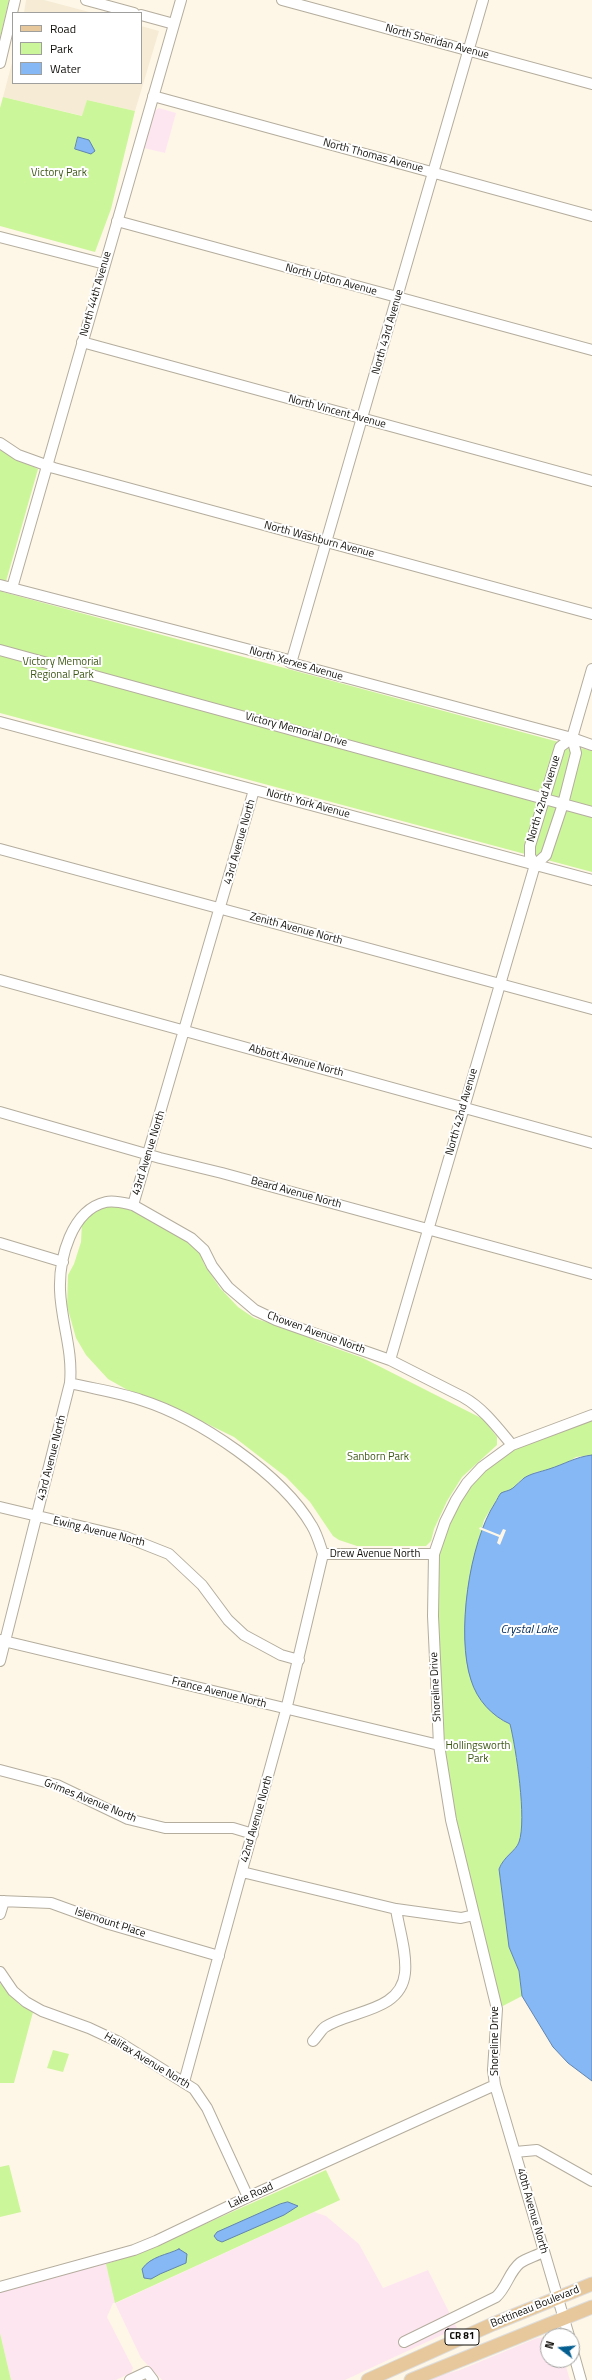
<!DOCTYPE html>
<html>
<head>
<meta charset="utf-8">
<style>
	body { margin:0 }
	#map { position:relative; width:592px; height:2380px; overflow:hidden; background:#fef7e7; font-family:"Titillium Web",sans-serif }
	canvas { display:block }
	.legend { position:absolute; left:12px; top:12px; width:130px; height:72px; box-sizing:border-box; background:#fff; border:1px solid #9f9f9d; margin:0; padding:5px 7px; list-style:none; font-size:12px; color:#100e09 }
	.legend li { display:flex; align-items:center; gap:8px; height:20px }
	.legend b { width:20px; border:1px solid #9f9f9d }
	.north { position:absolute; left:540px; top:2328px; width:40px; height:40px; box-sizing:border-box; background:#fff; border:1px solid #9f9f9d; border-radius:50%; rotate:286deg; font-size:11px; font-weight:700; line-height:16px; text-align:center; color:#100e09 }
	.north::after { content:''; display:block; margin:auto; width:14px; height:18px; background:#045e8f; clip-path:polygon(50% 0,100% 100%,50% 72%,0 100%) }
</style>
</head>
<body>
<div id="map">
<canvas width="592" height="2380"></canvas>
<ul class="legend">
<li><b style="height:5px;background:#e6c89c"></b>Road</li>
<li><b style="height:11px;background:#ccf69a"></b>Park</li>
<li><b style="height:11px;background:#85b8f5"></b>Water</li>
</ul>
<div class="north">N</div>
</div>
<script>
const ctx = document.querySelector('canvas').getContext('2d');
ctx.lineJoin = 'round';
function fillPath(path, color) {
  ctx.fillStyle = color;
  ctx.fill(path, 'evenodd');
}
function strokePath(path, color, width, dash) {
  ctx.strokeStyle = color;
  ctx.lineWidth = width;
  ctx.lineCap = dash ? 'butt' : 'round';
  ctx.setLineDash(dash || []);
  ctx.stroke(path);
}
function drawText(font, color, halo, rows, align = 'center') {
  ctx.font = font + ' "Titillium Web",sans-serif';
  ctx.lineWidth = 4;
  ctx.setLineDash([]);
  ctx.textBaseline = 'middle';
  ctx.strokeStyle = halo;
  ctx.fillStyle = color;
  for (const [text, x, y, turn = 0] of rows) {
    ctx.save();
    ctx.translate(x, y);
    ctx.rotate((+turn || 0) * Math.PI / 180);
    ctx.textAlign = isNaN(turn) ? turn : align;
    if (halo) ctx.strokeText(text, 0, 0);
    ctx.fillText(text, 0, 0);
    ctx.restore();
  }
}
const commercial = new Path2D(`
	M159,108L176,113L165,153L144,148L154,111Z
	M314,2212L326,2216L359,2244L383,2288L428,2270L457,2328L345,2380H162L141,2358L115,2303H113L107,2317L133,2368L131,2373L116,2380H11L0,2333V2290L106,2264L116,2303Z
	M547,2337L548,2360H564L570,2380H423L460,2370L537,2338Z`);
const built = new Path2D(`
	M26,0H44L93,13H24Z
	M141,26L159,31L135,111L87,100L83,116L3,97L13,59V83H141Z`);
const green = new Path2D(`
	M0,0H9L0,38Z
	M3,97L82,116L87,100L135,111L111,209L95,252L0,226V108Z
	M0,450L38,469L3,592L592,751V872L0,713Z
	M104,1204L125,1206L179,1234L200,1251L204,1264L220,1288L238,1307L254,1318L300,1333L318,1342L363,1358L483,1419L497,1437V1445L462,1477L447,1501L434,1529L431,1541L426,1546H357L339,1540L333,1536L310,1502L286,1477L234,1437L179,1410L131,1392L108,1379L86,1355L76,1338L67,1306L68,1275L74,1264L81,1242L82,1222Z
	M592,1415V1455L576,1457L568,1462L548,1470L536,1472L522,1479L512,1489L501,1493L484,1520L471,1572L467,1617L500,1719L510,1724C516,1748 527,1820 519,1842C516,1851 504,1856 499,1869L509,1947L519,1971L522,1996L497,2009L439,1745L433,1587L445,1522L467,1483L512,1445Z
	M0,1983L19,2004L33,2012L14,2083H0Z
	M53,2050L69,2054L63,2072L47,2068Z
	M9,2165L21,2212L0,2217V2167Z
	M326,2170L340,2200L115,2303L106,2264L140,2253Z
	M0,2333L11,2380H0Z`);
const water = new Path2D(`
	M78,137L89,140L95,151L91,154L75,149Z
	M592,1455V2081L568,2063L553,2047L522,1996L519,1971L509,1947L499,1869C504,1856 516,1851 519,1842C527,1820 516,1748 510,1724C492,1716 477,1700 471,1680C456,1635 469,1543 495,1503C497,1500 499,1495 501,1493C505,1491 509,1491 513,1488C517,1485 520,1481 524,1478C532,1473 540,1472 549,1469C565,1464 575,1457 592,1455Z
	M288,2202L298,2206L284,2215L222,2242L217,2240L214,2236L217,2232L280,2204Z
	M179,2249L187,2254L186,2263L160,2274L151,2279L144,2278L142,2269C151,2256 167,2255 179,2249Z`);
const pier = new Path2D(`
	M480,1527L500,1535L503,1529L506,1530L500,1545L497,1543L499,1537L479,1529Z`);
const minor = new Path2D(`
	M86,0L134,13
	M282,0L592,84
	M141,15L174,24
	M0,63L15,0
	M153,96L592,216
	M117,221L592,350
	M0,237L105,264
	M82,342L592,481
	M0,443L18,455L54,468L592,614
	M0,585L285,659L291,663L572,738L592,745
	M12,588L181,0
	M0,650L592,812
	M291,663L483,0
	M0,722L592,880
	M0,849L592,1009
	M535,865L530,856V846L560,747L572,738
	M0,980L592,1143
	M0,1112L160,1158L222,1173L592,1274
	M133,1205L191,1238L204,1250L212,1266L228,1287L255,1310L276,1320L390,1360L463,1397C483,1408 497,1427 512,1445
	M0,1243L63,1262
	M390,1360L535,865L546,855L563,804L576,753L572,738L592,669
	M70,1383C94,1389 118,1392 141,1400C198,1418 282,1474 312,1526C317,1534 320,1545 323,1554H434
	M0,1507L126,1537L169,1554L202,1585L228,1620L244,1635L281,1655L299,1660
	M0,1640L439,1745
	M0,1661L70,1383C73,1349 61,1322 60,1290C59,1259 71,1210 106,1202C115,1200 124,1203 133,1205L254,790
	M0,1770L57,1785L128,1819L165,1828H233L253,1834
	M242,1872L396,1909L461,1918L474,1915
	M0,1901L51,1903L109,1924L219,1956
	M0,1914L4,1901
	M0,1972L13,1991L26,2002L42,2011L89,2028L119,2042L194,2089L207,2108L248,2197
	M313,2041C317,2037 321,2030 325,2027C351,2010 401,2012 405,1973C407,1952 399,1929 396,1909
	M184,2082L286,1710L323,1554
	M515,2152L537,2150L592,2181
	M0,2287L134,2250L156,2241L248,2197L495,2085
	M569,2336L495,2085L493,2070L497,2009L451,1820L439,1745L433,1616L434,1554L445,1522L456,1500L467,1483L482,1467L512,1445L592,1415
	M404,2342L496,2297C507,2287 509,2272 520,2263C527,2258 536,2256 543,2252
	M572,2348L581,2380
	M130,2380L147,2372L153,2380`);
const major = new Path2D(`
	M368,2380L493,2324L592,2284
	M411,2380L592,2307`);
const shields = [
	[462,2337,34]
];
const shieldNames = [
	["CR 81",462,2337]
];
const streetNames = [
	["North Sheridan Avenue",437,42,15],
	["North Thomas Avenue",373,156,15],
	["North Upton Avenue",331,280,15],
	["North 44th Avenue",96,294,-74],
	["North 43rd Avenue",388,332,-74],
	["North Vincent Avenue",337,412,15],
	["North Washburn Avenue",319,540,15],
	["North Xerxes Avenue",296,664,16],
	["Victory Memorial Drive",296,730,15],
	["North 42nd Avenue",544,799,-73],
	["North York Avenue",308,804,15],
	["43rd Avenue North",240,842,-74],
	["Zenith Avenue North",296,929,15],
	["Abbott Avenue North",296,1061,15],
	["North 42nd Avenue",462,1112,-74],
	["43rd Avenue North",149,1153,-73],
	["Beard Avenue North",296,1193,15],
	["Chowen Avenue North",316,1333,20],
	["43rd Avenue North",52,1458,-76],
	["Ewing Avenue North",99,1532,14],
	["Drew Avenue North",375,1554],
	["Shoreline Drive",436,1687,-93],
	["France Avenue North",219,1693,14],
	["Grimes Avenue North",90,1801,22],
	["42nd Avenue North",257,1819,-74],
	["Islemount Place",110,1923,18],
	["Shoreline Drive",495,2041,-90],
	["Halifax Avenue North",147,2061,31],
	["Lake Road",251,2196,-24],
	["40th Avenue North",532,2211,74],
	["Bottineau Boulevard",535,2307,-22]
];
const parkNames = [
	["Victory Park",59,173],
	["Victory Memorial",62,662],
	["Regional Park",62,675],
	["Sanborn Park",378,1457],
	["Hollingsworth",478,1746],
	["Park",478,1759]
];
const waterNames = [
	["Crystal Lake",529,1630]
];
fillPath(commercial, '#fee6f1');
fillPath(built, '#f6ebd4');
fillPath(green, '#ccf69a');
fillPath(water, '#85b8f5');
strokePath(water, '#6285ae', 1);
fillPath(pier, '#fef7e7');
strokePath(minor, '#b4ad9e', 12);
strokePath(major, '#dedddd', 15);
strokePath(minor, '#fff', 10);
strokePath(major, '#e6c89c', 13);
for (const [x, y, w] of shields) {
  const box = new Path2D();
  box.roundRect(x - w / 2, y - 8, w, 16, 3);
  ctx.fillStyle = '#fff';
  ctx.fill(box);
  strokePath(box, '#100e09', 1);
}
drawText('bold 10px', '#100e09', null, shieldNames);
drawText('11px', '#100e09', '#fff', streetNames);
drawText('11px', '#3f5817', '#fff', parkNames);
drawText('italic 12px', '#002a59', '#fff', waterNames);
</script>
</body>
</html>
